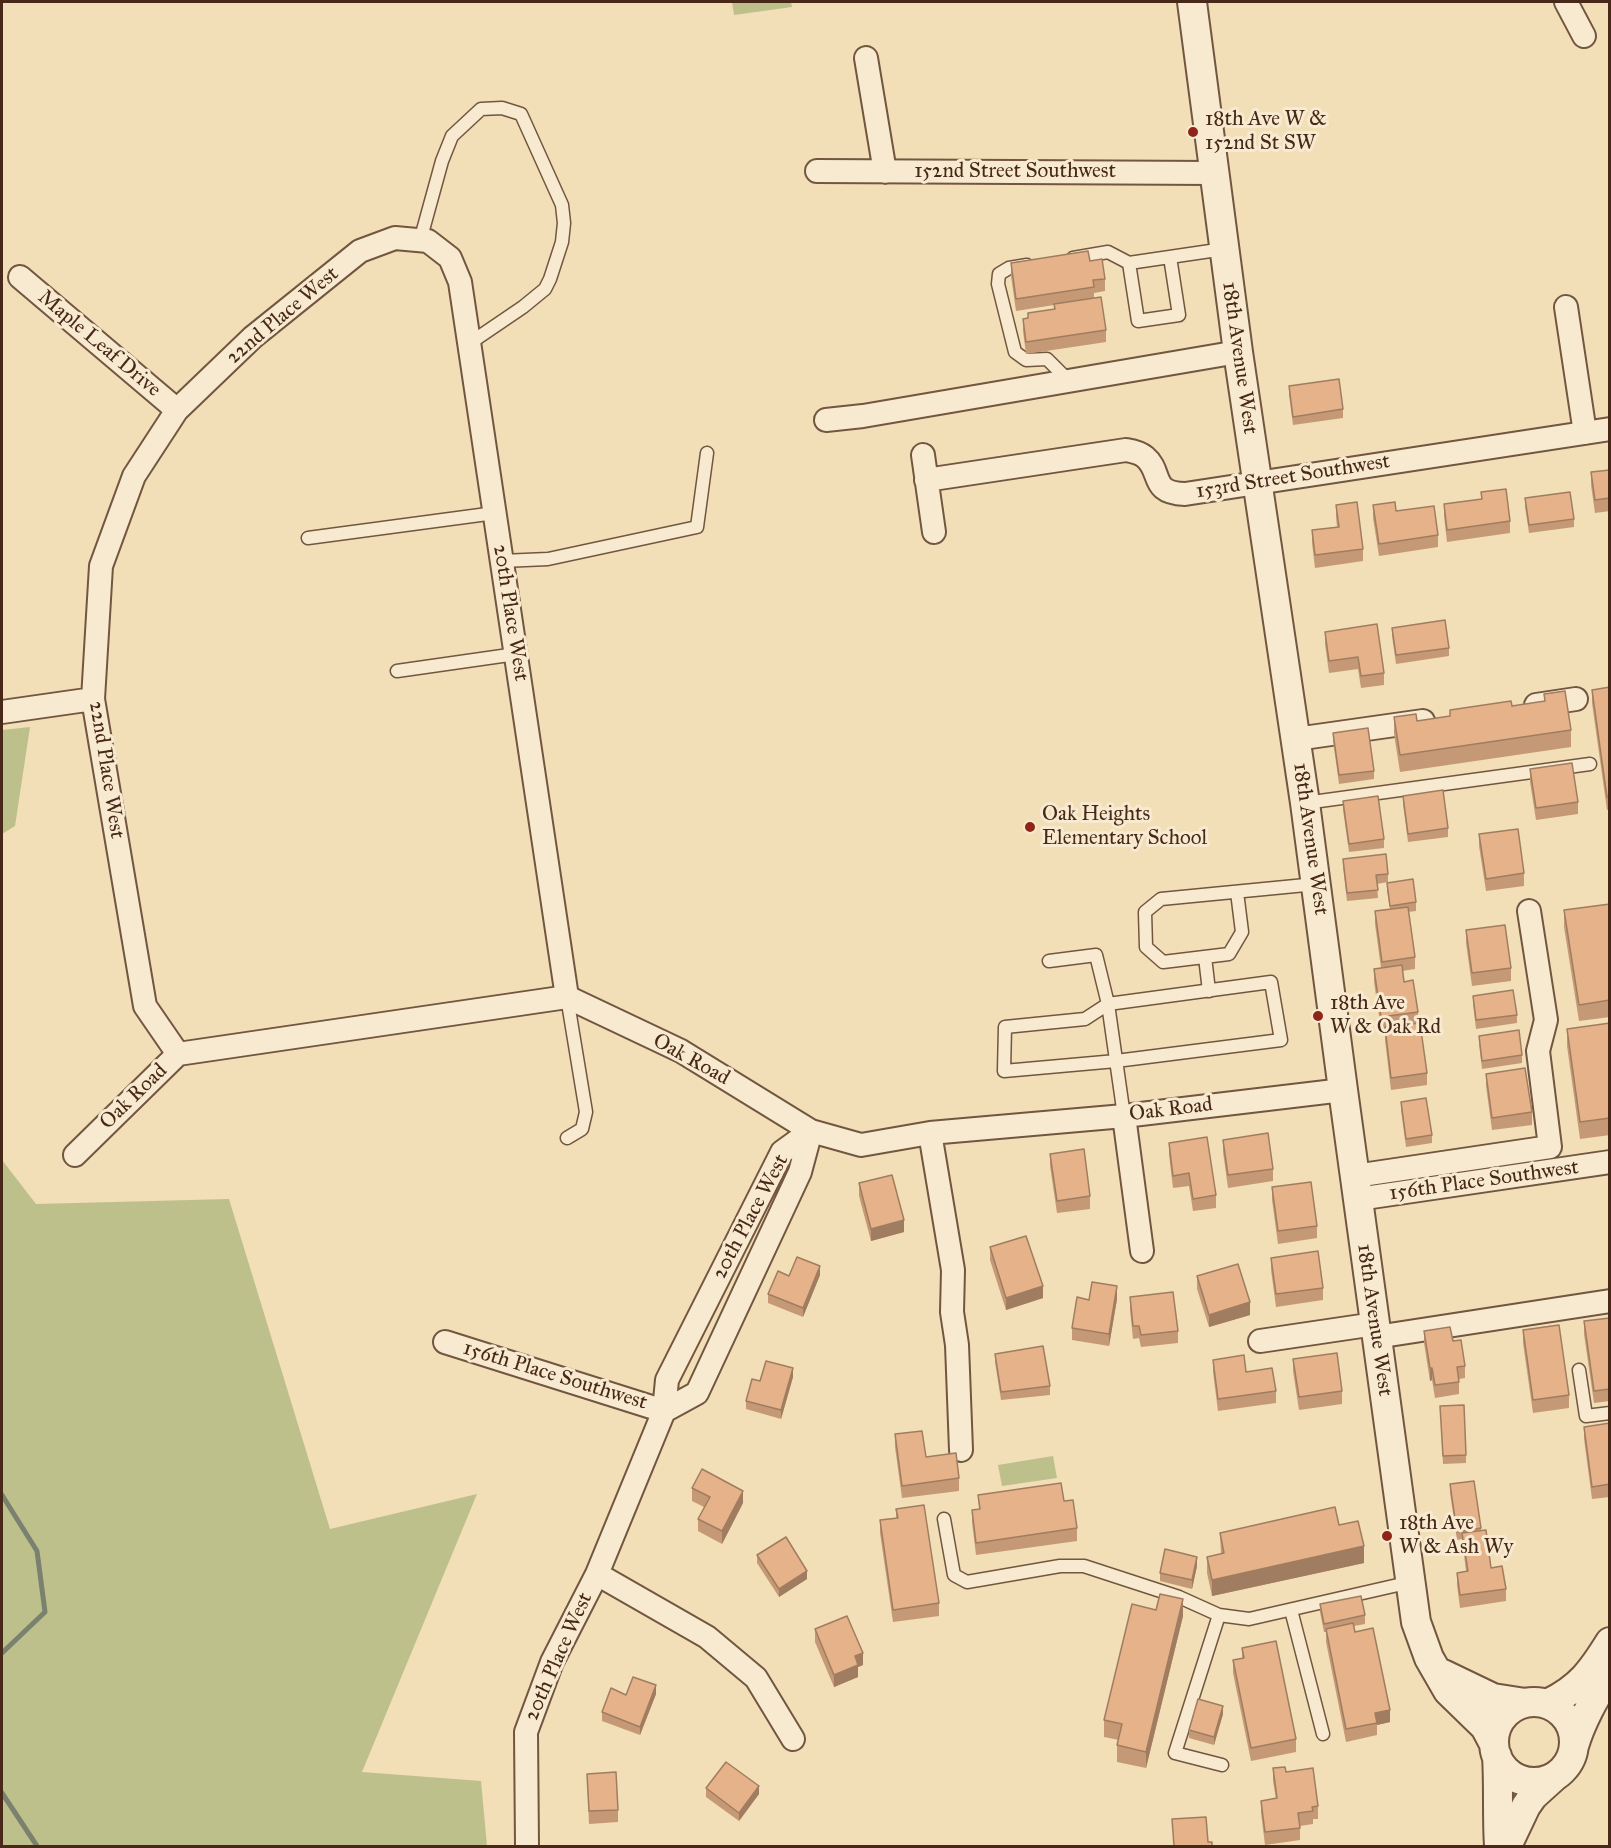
<!DOCTYPE html>
<html>
<head>
<meta charset="utf-8">
<style>
	body { margin:0 }
	#map { position:relative; width:1611px; height:1848px; overflow:hidden; background:#f2deb7; font-family:"IM FELL Great Primer",serif }
	canvas { display:block }
	.frame { position:absolute; inset:0; border:3px solid #482919; pointer-events:none }
</style>
</head>
<body>
<div id="map">
<canvas width="1611" height="1848"></canvas>
<div class="frame"></div>
</div>
<script>
const ctx = document.querySelector('canvas').getContext('2d');
ctx.lineJoin = 'round';
function fillPath(path, color) {
  ctx.fillStyle = color;
  ctx.fill(path, 'evenodd');
}
function strokePath(path, color, width, dash) {
  ctx.strokeStyle = color;
  ctx.lineWidth = width;
  ctx.lineCap = dash ? 'butt' : 'round';
  ctx.setLineDash(dash || []);
  ctx.stroke(path);
}
function drawText(font, color, halo, rows, align = 'center') {
  ctx.font = font + ' "IM FELL Great Primer",serif';
  ctx.lineWidth = 6;
  ctx.setLineDash([]);
  ctx.textBaseline = 'middle';
  ctx.strokeStyle = halo;
  ctx.fillStyle = color;
  for (const [text, x, y, turn = 0] of rows) {
    ctx.save();
    ctx.translate(x, y);
    ctx.rotate((+turn || 0) * Math.PI / 180);
    ctx.textAlign = isNaN(turn) ? turn : align;
    if (halo) ctx.strokeText(text, 0, 0);
    ctx.fillText(text, 0, 0);
    ctx.restore();
  }
}
const green = new Path2D(`
	M732,2H791L792,7L734,15Z
	M30,727L15,826L2,834V730Z
	M2,1160L36,1204L229,1199L330,1529L477,1494L362,1772L481,1781L487,1846H2Z
	M1053,1456L1057,1478L1002,1486L998,1465Z`);
const stream = new Path2D(`
	M2,1495L37,1551L45,1612L2,1653
	M2,1793L37,1846`);
const service = new Path2D(`
	M420,241L442,161L452,136L481,109L502,108L521,114L562,205L564,223L562,242L550,279L545,289L523,307L470,343
	M1170,257L1179,315L1138,321L1129,263L1224,249
	M1073,258L1108,252L1129,263
	M1027,265L1009,268L999,274L998,284L1015,352L1026,360L1047,359L1069,381
	M308,538L495,513
	M502,561L548,559L697,527L707,453
	M397,671L516,654
	M1305,803L1590,764
	M1237,892L1242,932L1229,954L1163,962L1146,947L1145,912L1161,899L1316,884
	M1205,957L1209,991
	M1049,961L1096,955L1108,1004L1124,1116
	M1271,982L1281,1040L1116,1061L1004,1071L1005,1027L1085,1019L1108,1004Z
	M567,1138L582,1129L586,1112L567,997
	M1579,1370L1586,1416L1610,1413
	M944,1519L954,1575L967,1582L1060,1566H1084L1179,1597L1219,1615L1249,1619L1411,1582
	M1291,1610L1323,1734
	M1219,1615L1175,1753L1222,1765`);
const minor = new Path2D(`
	M1566,2L1584,36
	M866,58L885,172
	M817,171L1214,173
	M20,277L177,410
	M1566,307L1585,433
	M826,420L863,416L1238,352
	M923,455L934,532
	M926,480L1126,450C1132,451 1139,452 1145,457C1163,472 1149,493 1185,494L1610,429
	M1536,705L1576,699
	M2,712L93,699
	M1296,739L1423,721
	M178,1054L145,1006L93,699L101,566L134,476L177,410L253,337L360,251L395,238L428,241L450,258L460,282L567,997
	M1124,1116L1142,1251
	M930,1133L953,1270L952,1312L957,1345L961,1450
	M75,1155L178,1054L567,997L681,1051L811,1131L861,1145L930,1133L1124,1116L1343,1090
	M1355,1176L1550,1147L1538,1051L1546,1020L1529,911
	M1358,1199L1610,1162
	M1376,1337L1610,1301
	M1260,1341L1375,1324
	M445,1342L664,1411
	M664,1411L697,1393L800,1172L811,1131
	M597,1574L707,1637L756,1678L793,1739
	M527,1846L526,1732L552,1662L597,1574L664,1411L667,1380L782,1152L811,1131`);
const tertiary = new Path2D(`
	M1192,2L1238,352L1305,803L1343,1090L1416,1622L1429,1658L1448,1691L1485,1727L1494,1744
	M1443,1674L1493,1698L1525,1703
	M1494 1742a40 40 0 1 1 80 0a40 40 0 1 1-80 0Z
	M1549,1703C1580,1688 1592,1671 1610,1642
	M1574,1746C1582,1719 1596,1696 1610,1672
	M1497,1756C1499,1786 1497,1816 1499,1846
	M1507,1846L1526,1806L1533,1796L1554,1777`);
const wall = new Path2D(`
	M1090,261L1105,279V291L1094,293V298L1106,330V342L1026,354L1023,331V319L1028,318V313L1054,309V305L1016,311L1011,276V263Z
	M1289,386L1343,409V418L1293,425L1289,395Z
	M1610,470V511L1595,513L1591,485V472Z
	M1481,492L1510,521V533L1447,542L1444,516V504L1481,499Z
	M1525,498L1574,519V527L1529,533L1525,507Z
	M1336,505L1363,549V561L1315,568L1312,543V530L1337,527L1336,517Z
	M1373,505L1396,511L1438,535V547L1379,556L1373,518Z
	M1392,628L1449,648V656L1396,664L1392,636Z
	M1325,632L1384,673V685L1361,688L1358,669L1329,673L1325,644Z
	M1610,687V809L1607,810L1592,703V690Z
	M1544,694L1571,730V747L1400,772L1394,734V717L1417,721L1450,716V710L1512,706L1544,701Z
	M1333,733L1374,771V779L1339,784L1333,741Z
	M1530,769L1578,802V814L1536,820L1530,782Z
	M1403,796L1448,828V837L1408,842L1403,804Z
	M1343,801L1384,839V848L1349,852L1343,810Z
	M1479,834L1524,873V886L1486,891L1479,846Z
	M1343,859L1388,874V882L1377,884L1378,898L1347,901L1343,867Z
	M1387,883L1416,902V911L1408,912L1415,957V969L1402,971L1404,982L1418,1012V1023L1427,1073V1085L1391,1090L1385,1040V1029H1381L1374,982V969L1381,968L1375,924V911L1390,909L1387,891Z
	M1610,904V1017L1579,1021L1564,927V910Z
	M1466,930L1511,968V981L1472,986L1466,943Z
	M1473,996L1517,1015V1023L1476,1029L1473,1004Z
	M1610,1023V1135L1580,1139L1567,1046V1029Z
	M1479,1036L1522,1055V1063L1482,1069L1479,1044Z
	M1486,1074L1532,1112V1125L1492,1130L1486,1086Z
	M1401,1102L1432,1135V1143L1406,1147L1401,1110Z
	M1223,1140L1273,1169V1181L1228,1188L1223,1152Z
	M1169,1143L1216,1195V1208L1193,1211L1189,1186L1173,1188L1169,1155Z
	M1050,1154L1090,1196V1209L1057,1213L1050,1166Z
	M859,1183L904,1232L871,1241L859,1196Z
	M1272,1187L1317,1226V1238L1278,1244L1272,1200Z
	M990,1247L1043,1298L1006,1310L990,1260Z
	M1271,1258L1323,1288V1300L1276,1307L1271,1270Z
	M820,1275L803,1317L768,1303V1294L789,1276Z
	M1197,1276L1250,1315L1209,1327L1197,1289Z
	M1130,1297L1178,1331V1343L1141,1347L1139,1338L1133,1339L1130,1310Z
	M1117,1299L1109,1346L1072,1340V1328L1089,1300Z
	M1610,1318V1401L1594,1403L1584,1334V1321Z
	M1523,1330L1569,1395V1408L1533,1413L1523,1343Z
	M1424,1331L1453,1341L1465,1366V1378L1459,1379V1394L1435,1398L1432,1380L1430,1381L1424,1343Z
	M995,1354L1050,1386V1395L1001,1400L995,1362Z
	M1293,1359L1342,1391V1404L1299,1410L1293,1371Z
	M1213,1360L1246,1372L1276,1391V1403L1218,1411L1213,1372Z
	M793,1377L781,1419L746,1409V1401L760,1381Z
	M1440,1406L1466,1455V1463L1443,1464Z
	M1610,1423V1497L1592,1499L1584,1439V1427Z
	M895,1434L926,1457L959,1478V1491L902,1498L895,1447Z
	M1474,1481L1481,1530L1491,1568L1506,1589V1601L1460,1608L1457,1585V1573L1466,1571L1462,1539L1457,1540L1450,1493V1484Z
	M692,1488L743,1503L722,1544L698,1531V1519L704,1507L692,1501Z
	M978,1495L1064,1501L1077,1528V1541L976,1555L972,1522V1510L979,1509Z
	M896,1509L939,1603V1616L893,1622L880,1533V1520L896,1518Z
	M1339,1525L1364,1563L1212,1596L1207,1573V1557L1221,1554L1220,1533Z
	M757,1555L807,1579L779,1597L757,1563Z
	M1197,1566L1192,1589L1160,1581V1573Z
	M1320,1604L1365,1615V1624L1354,1626L1355,1632L1390,1722L1377,1725V1735L1346,1742L1326,1642V1632H1324L1320,1612Z
	M1183,1616L1146,1768L1117,1762V1745L1119,1740L1104,1737V1720Z
	M815,1629L863,1665L858,1667V1677L834,1687L815,1642Z
	M1242,1648L1296,1739V1752L1251,1761L1233,1673V1660L1242,1658Z
	M656,1694L640,1735L602,1721V1712Z
	M1223,1714L1214,1745L1189,1738V1730Z
	M1273,1768L1286,1772L1318,1806V1819H1313V1824L1300,1826V1840L1265,1845L1261,1813V1801L1276,1799L1273,1781Z
	M587,1774L618,1810V1822L589,1824Z
	M706,1788L759,1794L739,1821L706,1797Z`);
const shadedWall = new Path2D(`
	M904,1220V1232L871,1241V1229Z
	M820,1266V1275L803,1317V1308Z
	M1043,1286V1298L1006,1310V1298Z
	M1117,1286V1299L1109,1346V1334Z
	M1250,1302V1315L1209,1327V1315Z
	M793,1368V1377L781,1419V1410Z
	M1430,1368H1432V1380L1430,1381Z
	M743,1491V1503L722,1544V1531Z
	M1364,1546V1563L1212,1596V1580Z
	M1197,1557V1566L1192,1589V1580Z
	M807,1571V1579L779,1597V1589Z
	M1183,1599V1616L1146,1768V1752Z
	M863,1653V1665L858,1667V1677L834,1687V1675L855,1656Z
	M656,1685V1694L640,1735V1727Z
	M1223,1706V1714L1214,1745V1737Z
	M1390,1710V1722L1377,1725L1375,1713Z
	M759,1786V1794L739,1821V1813Z`);
const building = new Path2D(`
	M1088,251L1090,261L1102,259L1105,279L1093,280L1094,287L1016,299L1011,263Z
	M1101,297L1106,330L1026,342L1023,319L1028,318V313L1055,309L1054,304Z
	M1339,379L1343,409L1293,417L1289,386Z
	M1610,470V498L1595,500L1591,472Z
	M1506,489L1510,521L1447,530L1444,504L1482,499L1481,492Z
	M1570,492L1574,519L1529,525L1525,498Z
	M1357,502L1363,549L1315,555L1312,530L1339,527L1336,505Z
	M1395,502L1396,511L1434,506L1438,535L1379,544L1373,505Z
	M1445,620L1449,648L1396,655L1392,628Z
	M1377,624L1384,673L1361,676L1358,657L1329,661L1325,632Z
	M1610,687V797H1607L1592,690Z
	M1565,691L1571,730L1400,755L1394,717L1416,714L1417,721L1450,716V710L1511,701L1512,706L1545,701L1544,694Z
	M1368,728L1374,771L1339,775L1333,733Z
	M1572,763L1578,802L1536,808L1530,769Z
	M1443,790L1448,828L1408,834L1403,796Z
	M1378,796L1384,839L1349,844L1343,801Z
	M1518,829L1524,873L1486,879L1479,834Z
	M1386,854L1388,874L1376,875L1378,890L1347,893L1343,859Z
	M1413,879L1416,902L1390,906L1387,883Z
	M1610,904V1000L1579,1005L1564,910Z
	M1408,907L1415,957L1382,962L1375,911Z
	M1505,925L1511,968L1472,973L1466,930Z
	M1402,965L1404,982L1413,980L1418,1012L1381,1017L1374,969Z
	M1513,990L1517,1015L1476,1020L1473,996Z
	M1420,1023L1427,1073L1391,1078L1385,1027Z
	M1610,1023V1118L1580,1122L1567,1029Z
	M1519,1030L1522,1055L1482,1061L1479,1036Z
	M1525,1068L1532,1112L1492,1118L1486,1074Z
	M1426,1098L1432,1135L1406,1139L1401,1102Z
	M1268,1133L1273,1169L1228,1175L1223,1140Z
	M1207,1137L1216,1195L1193,1199L1189,1173L1173,1176L1169,1143Z
	M1084,1149L1090,1196L1057,1201L1050,1154Z
	M892,1175L904,1220L871,1229L859,1183Z
	M1311,1182L1317,1226L1278,1231L1272,1187Z
	M1026,1236L1043,1286L1006,1298L990,1247Z
	M1318,1251L1323,1288L1276,1294L1271,1258Z
	M797,1257L820,1266L803,1308L768,1294L778,1271L789,1276Z
	M1238,1264L1250,1302L1209,1315L1197,1276Z
	M1092,1282L1117,1286L1109,1334L1072,1328L1077,1297L1089,1300Z
	M1173,1292L1178,1331L1141,1335L1139,1326H1133L1130,1297Z
	M1610,1318V1389L1594,1391L1584,1321Z
	M1559,1325L1569,1395L1533,1400L1523,1330Z
	M1450,1327L1453,1341L1461,1340L1465,1366L1457,1367L1459,1382L1435,1385L1432,1368H1430L1424,1331Z
	M1043,1346L1050,1386L1001,1392L995,1354Z
	M1337,1353L1342,1391L1299,1397L1293,1359Z
	M1244,1355L1246,1372L1272,1368L1276,1391L1218,1399L1213,1360Z
	M766,1361L793,1368L781,1410L746,1401L752,1379L760,1381Z
	M1464,1405L1466,1455L1443,1456L1440,1406Z
	M1610,1423V1484L1592,1487L1584,1427Z
	M922,1431L926,1457L956,1453L959,1478L902,1486L895,1434Z
	M702,1469L743,1491L722,1531L698,1519L710,1497L692,1488Z
	M1474,1481L1481,1528L1457,1532L1450,1484Z
	M1061,1483L1064,1501L1073,1500L1077,1528L976,1543L972,1510L980,1509L978,1495Z
	M924,1505L939,1603L893,1610L880,1520L898,1518L896,1509Z
	M1335,1507L1339,1525L1358,1521L1364,1546L1212,1580L1207,1557L1224,1553L1220,1533Z
	M1486,1530L1491,1568L1502,1566L1506,1589L1460,1595L1457,1573L1468,1571L1462,1533Z
	M786,1537L807,1571L779,1589L757,1555Z
	M1165,1549L1197,1557L1192,1580L1160,1573Z
	M1160,1594L1183,1599L1146,1752L1117,1745L1122,1724L1104,1720L1132,1604L1156,1610Z
	M1361,1596L1365,1615L1324,1624L1320,1604Z
	M847,1616L863,1653L855,1656L858,1665L834,1675L815,1629Z
	M1353,1623L1355,1632L1373,1628L1390,1710L1375,1713L1377,1723L1346,1729L1326,1629Z
	M1276,1641L1296,1739L1251,1748L1233,1660L1244,1658L1242,1648Z
	M633,1677L656,1685L640,1727L602,1712L611,1688L626,1695Z
	M1198,1699L1223,1706L1214,1737L1189,1730Z
	M726,1762L759,1786L739,1813L706,1788Z
	M1285,1767L1286,1772L1313,1768L1318,1806L1312,1807L1313,1811L1298,1813L1300,1828L1265,1832L1261,1801L1277,1798L1273,1768Z
	M616,1772L618,1810L589,1811L587,1774Z
	M1206,1817L1208,1842H1212V1846H1174L1172,1819Z`);
const markers = [
	[1193,132,6,"#8f2418"],
	[1030,827,6,"#8f2418"],
	[1318,1016,6,"#8f2418"],
	[1387,1536,6,"#8f2418"]
];
const poiNames = [
	["18th Ave W &",1205,120],
	["152nd St SW",1205,144],
	["Oak Heights",1042,815],
	["Elementary School",1042,839],
	["18th Ave",1330,1004],
	["W & Oak Rd",1330,1028],
	["18th Ave",1399,1524],
	["W & Ash Wy",1399,1548]
];
const streetNames = [
	["152nd Street Southwest",1015,172],
	["22nd Place West",283,316,-40],
	["Maple Leaf Drive",99,344,40],
	["18th Avenue West",1239,358,82],
	["153rd Street Southwest",1293,477,-9],
	["20th Place West",510,613,81],
	["22nd Place West",106,770,81],
	["18th Avenue West",1310,839,82],
	["Oak Road",691,1060,29],
	["Oak Road",134,1097,-44],
	["Oak Road",1171,1110,-7],
	["156th Place Southwest",1484,1181,-8],
	["20th Place West",751,1217,-62],
	["18th Avenue West",1374,1320,82],
	["156th Place Southwest",555,1376,17],
	["20th Place West",559,1657,-66]
];
fillPath(green, '#bec08c');
strokePath(stream, '#7a826f', 5);
strokePath(service, '#725640', 15);
strokePath(minor, '#725640', 26);
strokePath(tertiary, '#725640', 32);
strokePath(service, '#f7ead0', 12);
strokePath(minor, '#f7ead0', 22);
strokePath(tertiary, '#f7ead0', 28);
fillPath(wall, '#c59976');
fillPath(shadedWall, '#a07d60');
fillPath(building, '#e5b289');
strokePath(building, '#a07d60', 1.5);
for (const [x, y, r, color] of markers) {
  const dot = new Path2D();
  dot.arc(x, y, r, 0, 2 * Math.PI);
  ctx.fillStyle = color;
  ctx.fill(dot);
  strokePath(dot, '#f7ead0', 2);
}
drawText('21px', '#482919', '#f7ead0', poiNames, 'left');
drawText('21px', '#482919', '#f7ead0', streetNames);
</script>
</body>
</html>
